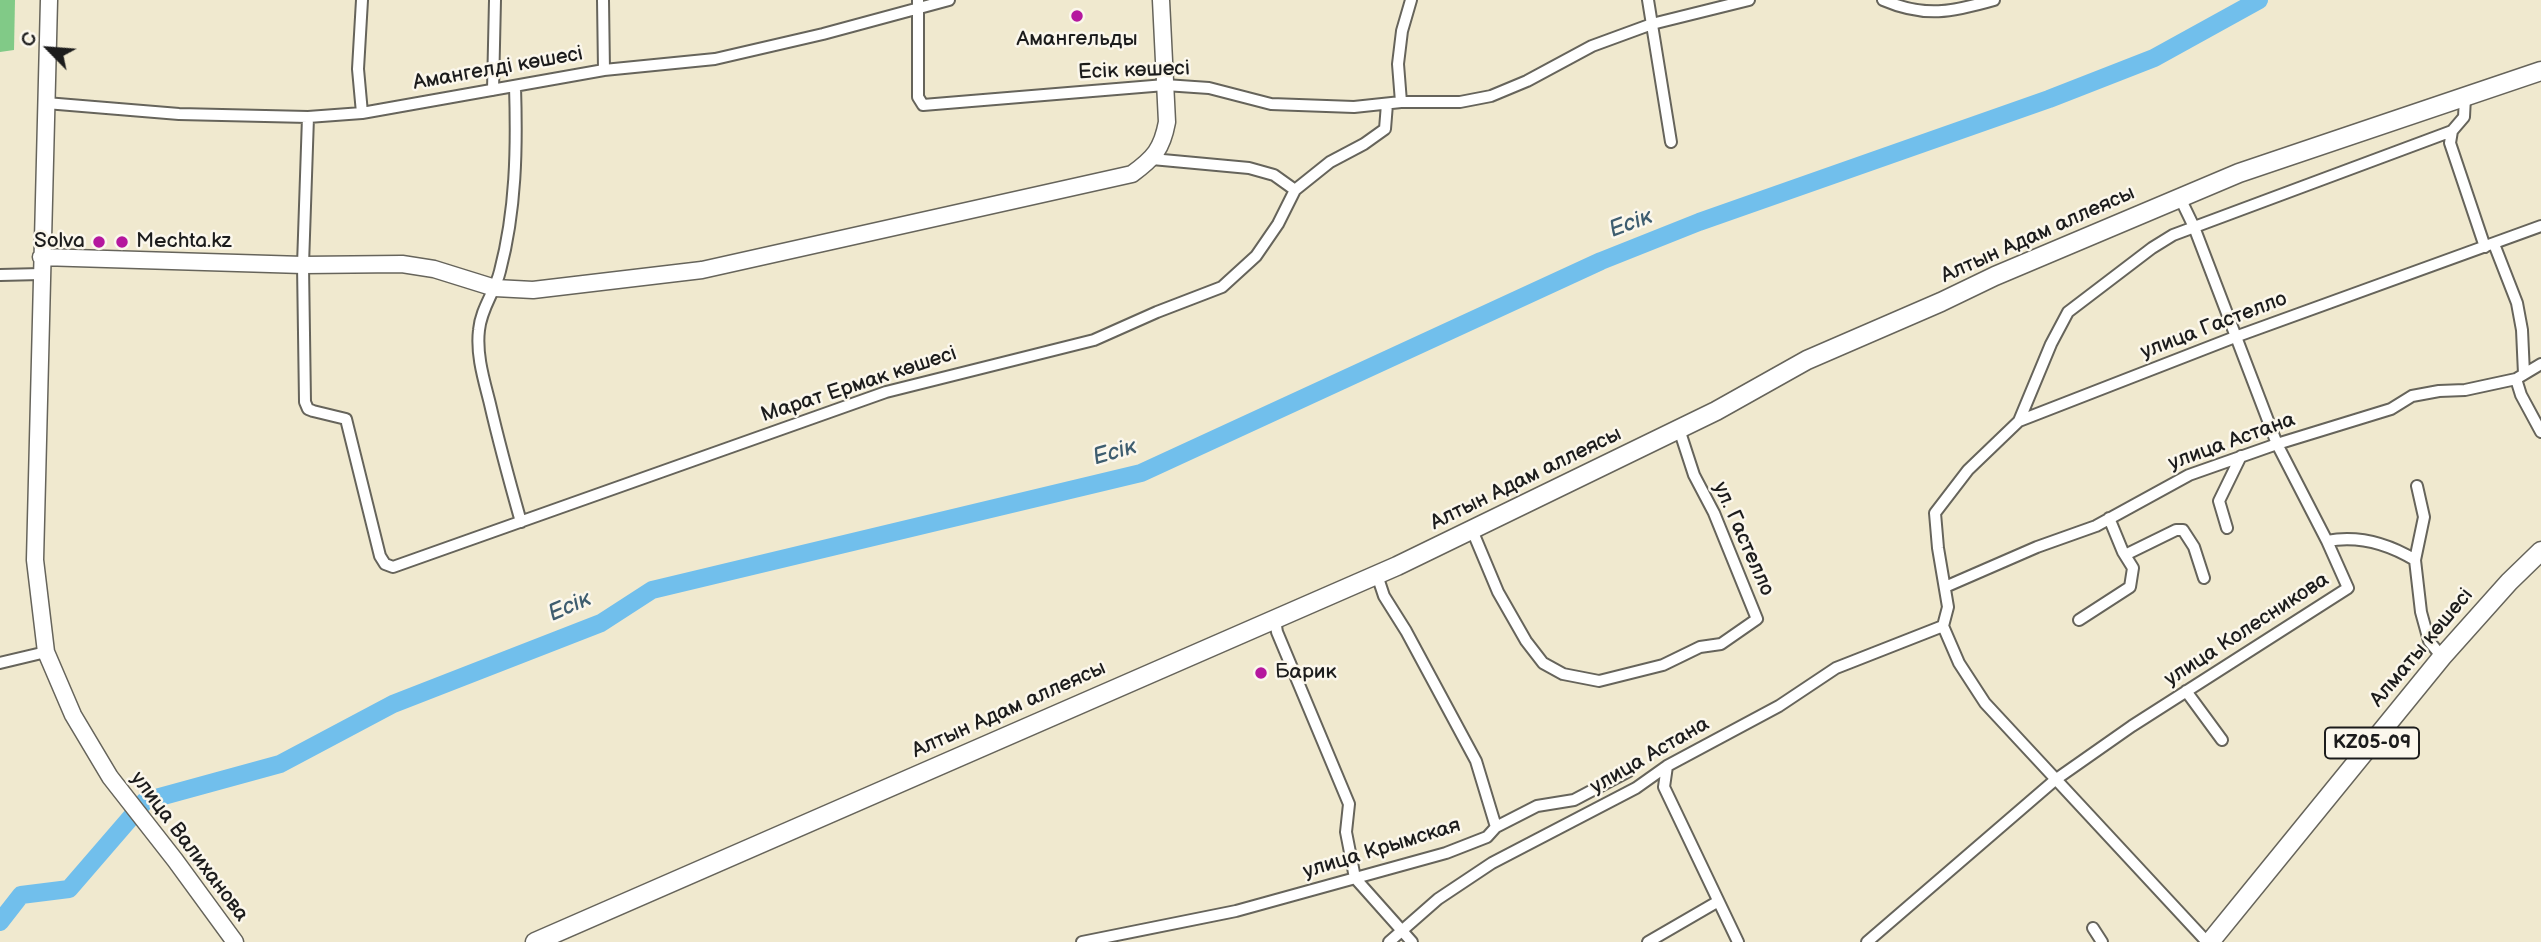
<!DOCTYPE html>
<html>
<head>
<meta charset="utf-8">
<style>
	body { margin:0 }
	#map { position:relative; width:2541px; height:942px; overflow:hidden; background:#f0e9cf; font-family:"Balsamiq Sans",sans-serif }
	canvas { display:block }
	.north { position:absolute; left:14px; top:14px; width:70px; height:70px; -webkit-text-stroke:5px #fbf7ec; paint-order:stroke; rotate:295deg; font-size:19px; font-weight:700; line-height:28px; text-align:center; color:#1c1c1c }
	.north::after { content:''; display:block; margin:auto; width:24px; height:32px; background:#1c1c1c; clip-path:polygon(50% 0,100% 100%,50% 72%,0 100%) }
</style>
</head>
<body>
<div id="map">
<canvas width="2541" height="942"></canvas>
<div class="north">С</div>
</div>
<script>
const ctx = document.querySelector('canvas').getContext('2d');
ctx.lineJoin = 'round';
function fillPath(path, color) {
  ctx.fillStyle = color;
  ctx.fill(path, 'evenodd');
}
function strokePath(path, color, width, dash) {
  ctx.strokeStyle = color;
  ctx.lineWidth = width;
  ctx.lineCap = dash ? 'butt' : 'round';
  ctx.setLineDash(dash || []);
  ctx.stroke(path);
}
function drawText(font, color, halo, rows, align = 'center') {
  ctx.font = font + ' "Balsamiq Sans",sans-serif';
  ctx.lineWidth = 5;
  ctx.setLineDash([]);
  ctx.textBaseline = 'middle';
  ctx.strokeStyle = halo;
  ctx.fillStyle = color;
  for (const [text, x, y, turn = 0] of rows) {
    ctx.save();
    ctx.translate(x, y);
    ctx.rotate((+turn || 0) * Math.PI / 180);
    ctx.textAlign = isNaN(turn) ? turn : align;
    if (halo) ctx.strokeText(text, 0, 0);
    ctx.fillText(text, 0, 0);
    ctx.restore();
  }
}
const green = new Path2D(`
	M0,0H15L14,50L0,52Z`);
const river = new Path2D(`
	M0,922L21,895L69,889L145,801L280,764L393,704L601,623L652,590L1141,473L1601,261L1699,222L2049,99L2154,58L2259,0`);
const street = new Path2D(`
	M603,0L604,70
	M918,0V97L923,105L1165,85L1209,88L1271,104L1354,107L1401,102H1460L1491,96L1527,81L1592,46L1652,24L1749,0
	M1648,0L1671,142
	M1883,0C1925,18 1952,12 1994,0
	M515,86C517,149 516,210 500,271C495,292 481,308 479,330C476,355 484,380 490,404C499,443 510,483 521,522
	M493,90L495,0
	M2465,97L2464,117L2452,131L2450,143L2485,247
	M1401,102L1398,64L1402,31L1411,0
	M46,103L179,114L308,117L362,113L604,70L715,59L823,34L949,0
	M362,113L358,69L362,0
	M308,117L303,265L305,402L308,409L313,411L346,419L380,556L385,564L393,567L886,392L1094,340L1157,312L1222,287L1256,256L1278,224L1295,190L1330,162L1364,144L1385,129L1387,104
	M1152,159L1249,168L1274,175L1295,190
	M2494,244L2517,303L2522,330L2524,374
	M0,275L41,274
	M2516,379L2521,395L2541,432
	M2019,421L2051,344L2068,312L2152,248L2173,235L2452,131
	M2227,528L2219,501L2241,456
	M1472,530L1498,592L1526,641L1543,663L1563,674L1599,681L1663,665L1700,647L1721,644L1757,619L1714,513L1694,475L1679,429
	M2327,541C2359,535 2387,543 2415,560L2421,612L2429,641L2442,657
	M2125,555L2176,530H2183L2194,547L2204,578
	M2415,560L2424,517L2417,486
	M1945,587L2037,547L2096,526L2189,475L2277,444L2391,409L2412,396L2439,391L2465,390L2516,379L2541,364
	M1275,620L1277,632L1349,804L1346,832L1355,878L1412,942
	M2079,620L2130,587L2133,568L2123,552L2109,518
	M0,663L46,652
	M2186,691L2222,740
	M1667,766L1664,787L1738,942
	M1496,827L1537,806L1574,800L1629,771
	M2093,928L2102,942
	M1082,942L1236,911L1446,853L1487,837L1496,827L1476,761L1406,631L1384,596L1377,575
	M1389,942L1438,899L1492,863L1636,788L1667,766L1779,706L1836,668L1943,626
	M1648,942L1717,902
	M1867,942L2055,780L2132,726L2348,588L2327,541L2277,444L2194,227L2180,198
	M2207,942L1985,703L1959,663L1943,626L1948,607L1938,548L1935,513L1968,470L2019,421L2235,337L2541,226`);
const secondary = new Path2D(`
	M49,0L35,560L46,652L73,715L110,777L175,860L235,942
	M41,257L303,265L402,264L434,269L495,288L533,290L702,270L1132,174C1154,158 1162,149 1167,122L1161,0`);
const primary = new Path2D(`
	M535,942L1397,566L1716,411L1807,360L1941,302L1995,276L2239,173L2541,71
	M2210,942L2442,657L2509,582L2541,551`);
const markers = [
	[1077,16,7,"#b5179e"],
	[99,242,7,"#b5179e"],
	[122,242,7,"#b5179e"],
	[1261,673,7,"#b5179e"]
];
const shields = [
	[2372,743,94]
];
const shieldNames = [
	["KZ05-09",2372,743]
];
const poiNames = [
	["Амангельды",1077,40,"center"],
	["Solva",85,242,"right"],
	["Mechta.kz",136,242],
	["Барик",1275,673]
];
const streetNames = [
	["Амангелді көшесі",498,69,-10],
	["Есік көшесі",1134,71,-2],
	["Алтын Адам аллеясы",2038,235,-24],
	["улица Гастелло",2214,326,-21],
	["Марат Ермак көшесі",859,385,-18],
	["улица Астана",2232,442,-20],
	["Алтын Адам аллеясы",1526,479,-26],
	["ул. Гастелло",1743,539,66],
	["улица Колесникова",2247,630,-33],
	["Алматы көшесі",2422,648,-50],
	["Алтын Адам аллеясы",1009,710,-24],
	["улица Астана",1650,756,-30],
	["улица Валиханова",189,847,53],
	["улица Крымская",1382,849,-17]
];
const waterNames = [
	["Есік",1631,224,-20],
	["Есік",1115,453,-16],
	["Есік",570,607,-23]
];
fillPath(green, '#81ca87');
strokePath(river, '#71bfec', 18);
strokePath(street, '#66645b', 14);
strokePath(secondary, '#66645b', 19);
strokePath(primary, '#66645b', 21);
strokePath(street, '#fff', 10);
strokePath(secondary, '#fff', 16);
strokePath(primary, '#fff', 18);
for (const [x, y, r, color] of markers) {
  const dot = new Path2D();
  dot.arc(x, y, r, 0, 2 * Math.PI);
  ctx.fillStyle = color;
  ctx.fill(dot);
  strokePath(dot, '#fbf7ec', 2.5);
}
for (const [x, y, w] of shields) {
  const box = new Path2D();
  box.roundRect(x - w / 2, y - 15.5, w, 31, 5);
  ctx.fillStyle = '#fbf7ec';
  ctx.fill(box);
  strokePath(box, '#1c1c1c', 2);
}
drawText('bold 19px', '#1c1c1c', null, shieldNames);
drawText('21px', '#1c1c1c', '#fbf7ec', poiNames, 'left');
drawText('21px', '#1c1c1c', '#fbf7ec', streetNames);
drawText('italic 23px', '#3e5d6f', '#fbf7ec', waterNames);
</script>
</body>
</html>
